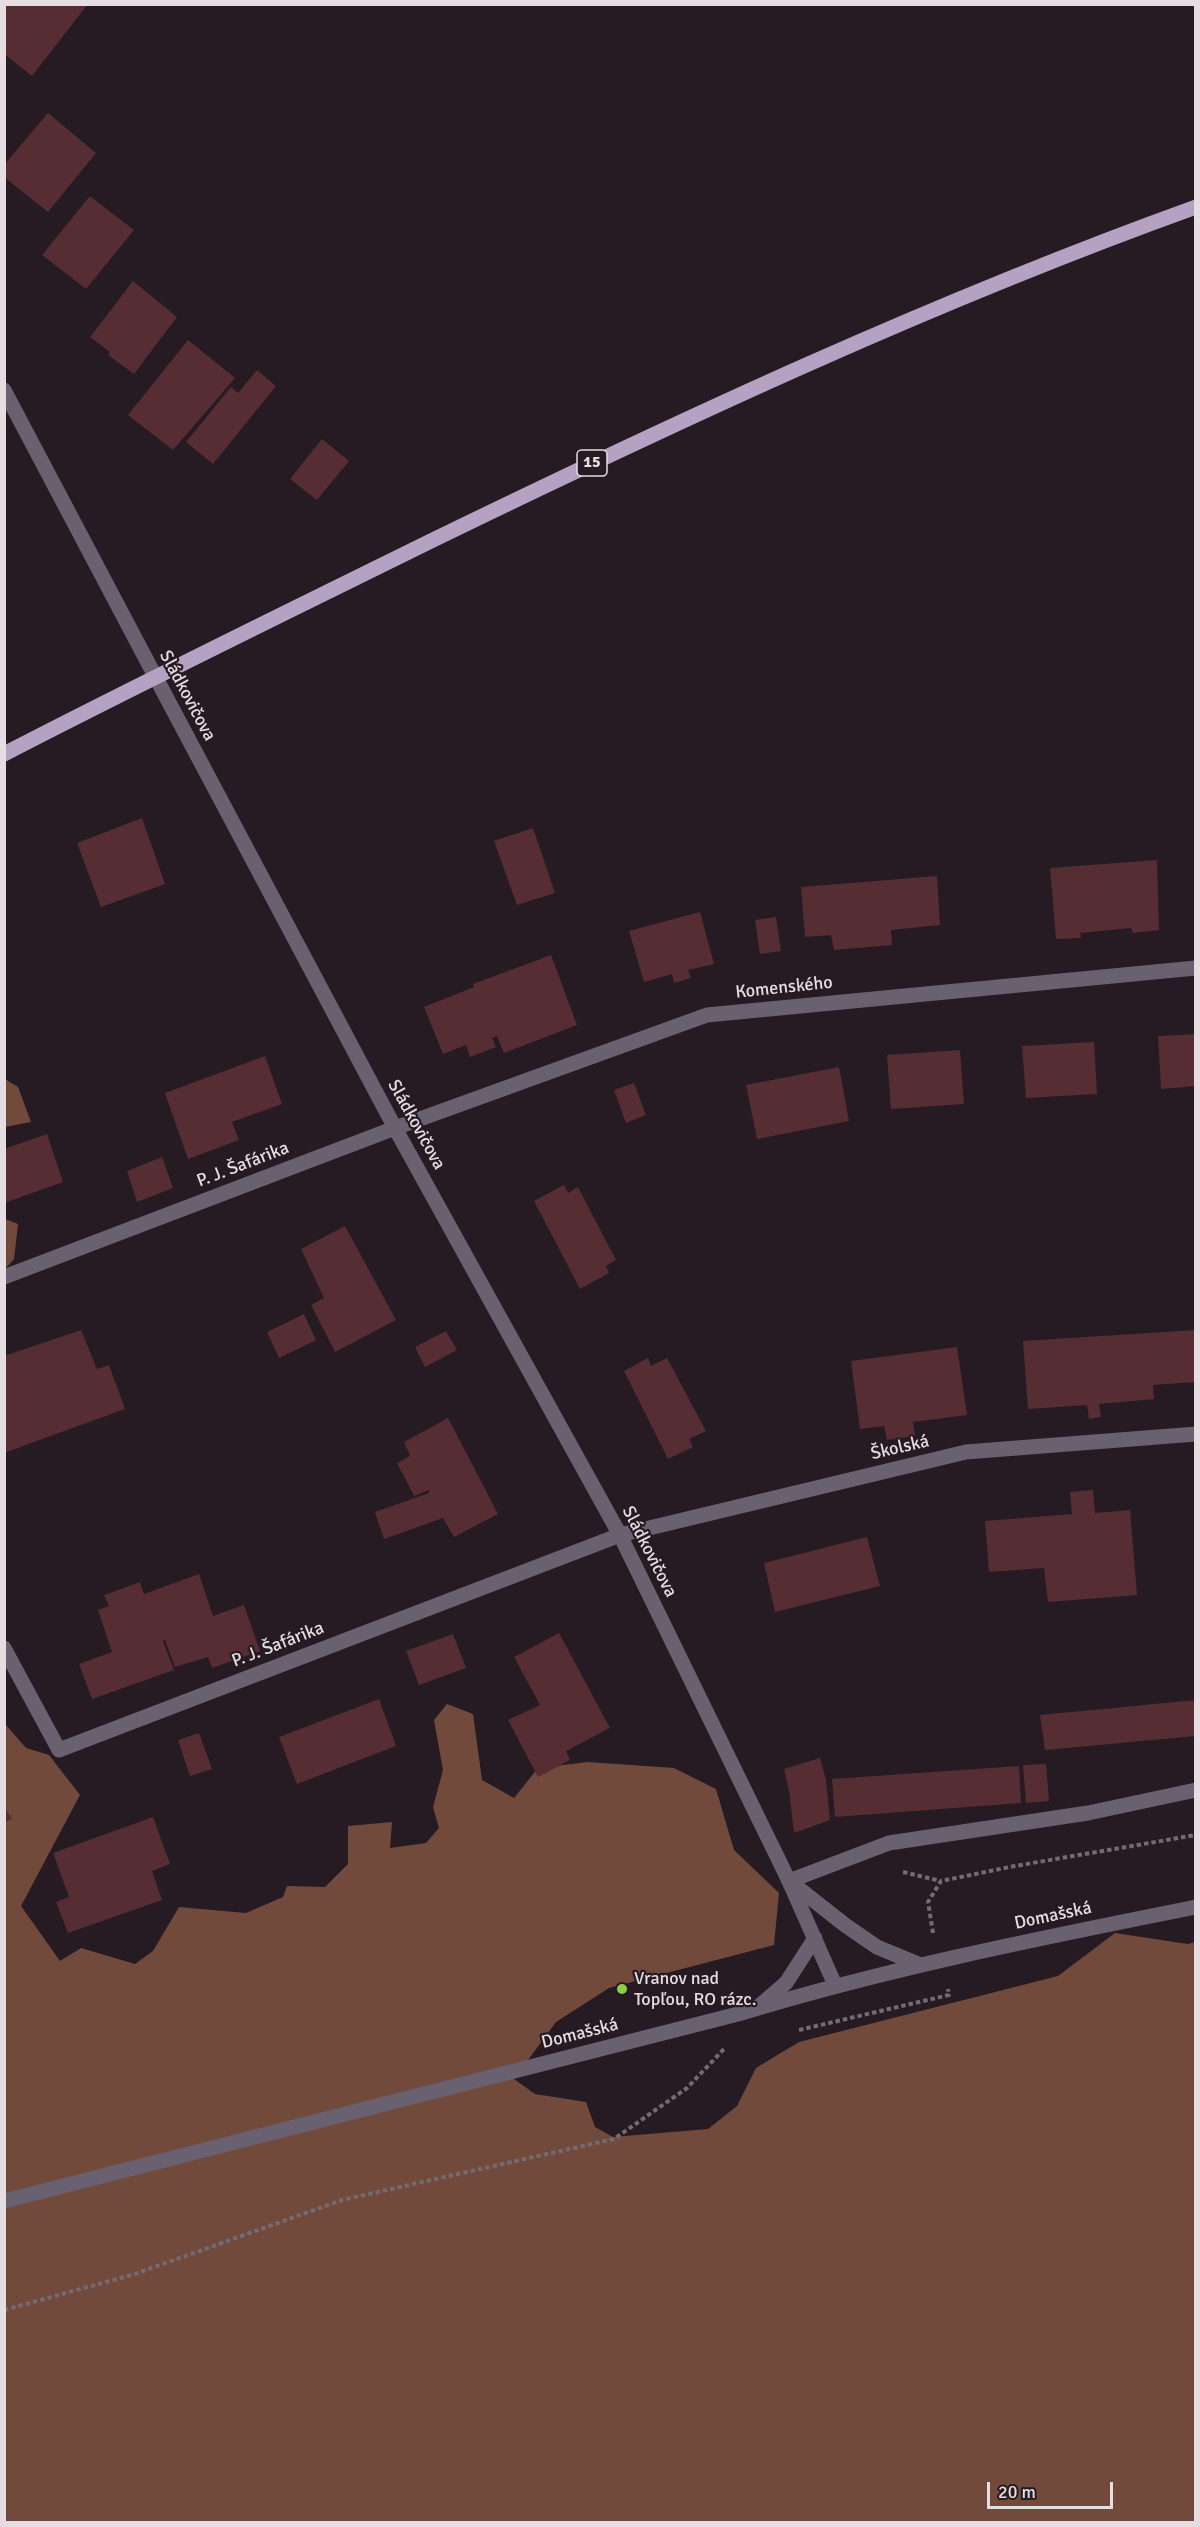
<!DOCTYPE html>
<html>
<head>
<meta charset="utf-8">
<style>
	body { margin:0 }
	#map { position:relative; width:1200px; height:2527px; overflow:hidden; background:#261b22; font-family:Signika,sans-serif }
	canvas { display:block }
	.frame { position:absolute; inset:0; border:6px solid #e5dde2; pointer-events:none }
	.scale { position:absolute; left:987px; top:2482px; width:126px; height:27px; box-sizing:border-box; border:3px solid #e5dde2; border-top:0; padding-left:8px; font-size:18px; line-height:21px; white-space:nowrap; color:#e5dde2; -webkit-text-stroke:4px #261b22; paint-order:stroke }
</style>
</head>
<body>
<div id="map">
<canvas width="1200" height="2527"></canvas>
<div class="frame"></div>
<div class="scale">20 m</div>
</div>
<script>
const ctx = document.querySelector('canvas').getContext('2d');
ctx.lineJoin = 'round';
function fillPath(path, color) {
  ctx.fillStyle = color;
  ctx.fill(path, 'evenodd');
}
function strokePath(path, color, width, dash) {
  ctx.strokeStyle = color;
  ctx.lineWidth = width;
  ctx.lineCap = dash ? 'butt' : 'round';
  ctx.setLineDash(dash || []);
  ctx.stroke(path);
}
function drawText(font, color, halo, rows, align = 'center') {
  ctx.font = font + ' Signika,sans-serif';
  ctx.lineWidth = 4.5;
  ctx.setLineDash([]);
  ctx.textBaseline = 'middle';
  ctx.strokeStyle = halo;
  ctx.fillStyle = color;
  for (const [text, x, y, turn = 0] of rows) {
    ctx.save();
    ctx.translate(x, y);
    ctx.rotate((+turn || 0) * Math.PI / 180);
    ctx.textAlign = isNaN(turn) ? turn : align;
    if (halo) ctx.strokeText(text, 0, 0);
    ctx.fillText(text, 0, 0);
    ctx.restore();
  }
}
const forest = new Path2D(`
	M5,1079L18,1087L31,1122L5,1127Z
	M5,1219L18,1224L14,1259L5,1269Z
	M4,1680L6,1725L26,1748L49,1755L80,1795L21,1906L60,1961L81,1948L135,1964L153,1951L179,1907L246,1913L283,1897L287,1886L325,1887L348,1864V1826L392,1822L390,1848L426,1843L439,1828L433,1807L443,1770L434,1720L447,1704L473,1714L482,1780L514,1798L538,1768L588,1762L674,1768L716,1789L734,1850L779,1893L774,1945L609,1988L556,2022L514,2079L535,2094L586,2102L595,2127L613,2137L708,2129L737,2106L756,2068L799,2042L1058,1976L1115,1933L1188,1944L1195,1942V2522H5Z`);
const building = new Path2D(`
	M4,4H88L32,76L4,54Z
	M48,113L96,153L48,212L4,177V165Z
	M90,196L134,230L86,289L42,255Z
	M133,281L177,317L134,374L108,355L110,352L90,337Z
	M188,340L235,378L173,450L128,415Z
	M257,370L276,386L213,464L186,442L231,387L238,393Z
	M322,439L349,461L317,500L290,479Z
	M142,818L165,884L101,907L77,843Z
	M533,828L555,893L517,905L494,841Z
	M1157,860L1159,930L1133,933L1131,928L1080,933L1081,938L1056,939L1050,868Z
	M937,876L940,925L891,930L892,945L834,950L831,935L805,937L801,887Z
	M700,912L714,964L688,970L691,978L674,983L672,974L644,982L629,931Z
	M776,917L781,951L760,954L755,920Z
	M551,955L577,1025L504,1053L497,1036L492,1038L496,1047L470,1057L466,1045L443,1054L424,1007L474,987L473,984Z
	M1196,1034V1086L1161,1089L1158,1036Z
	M1094,1042L1097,1094L1026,1098L1022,1046Z
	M960,1050L964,1104L891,1109L887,1055Z
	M265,1056L282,1104L232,1122L239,1140L188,1159L165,1093Z
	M839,1067L849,1121L757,1139L746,1085Z
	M634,1083L646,1115L626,1123L614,1090Z
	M47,1134L63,1182L4,1203V1149Z
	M162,1157L173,1188L137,1202L127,1171Z
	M564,1185L568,1193L578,1187L616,1260L606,1266L609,1273L580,1289L534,1201Z
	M345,1226L396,1320L335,1352L311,1305L324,1298L301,1249Z
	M304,1314L316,1340L279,1358L267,1332Z
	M81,1330L97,1369L109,1365L125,1409L4,1453V1356Z
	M1196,1330V1382L1153,1385L1154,1399L1099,1404L1101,1417L1089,1419L1087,1405L1028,1409L1023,1341Z
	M446,1331L457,1350L425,1367L415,1347Z
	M957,1347L967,1415L913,1422L915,1436L887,1440L884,1426L860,1429L851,1361Z
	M648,1358L651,1366L667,1358L706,1431L689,1439L693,1447L668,1459L624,1371Z
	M448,1418L498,1514L454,1537L443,1518L384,1539L375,1512L429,1493V1490L414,1496L397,1463L410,1456L404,1442Z
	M1093,1490L1095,1513L1130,1510L1137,1595L1048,1602L1044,1568L989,1572L985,1521L1072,1514L1070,1492Z
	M867,1537L880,1586L775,1612L764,1563Z
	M199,1574L213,1616L244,1605L260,1651L212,1668L208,1657L175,1667L165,1640L163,1641L174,1670L92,1699L79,1664L112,1652L98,1610L109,1606L104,1595L140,1582L144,1594Z
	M559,1633L610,1728L566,1751L570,1760L538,1777L508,1720L540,1705L514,1657Z
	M453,1634L466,1668L419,1685L406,1651Z
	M379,1699L396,1746L297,1784L279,1737Z
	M1196,1700V1736L1045,1750L1040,1715Z
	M199,1733L212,1769L190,1776L178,1740Z
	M820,1758L826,1780L830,1820L794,1833L789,1791L784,1769Z
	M1046,1764L1049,1801L1026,1803L1023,1765Z
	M1019,1766L1021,1803L835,1817L832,1779Z
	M4,1806L12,1819L4,1823Z
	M153,1817L170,1864L152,1871L162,1900L68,1933L56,1902L69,1897L53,1853Z`);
const path = new Path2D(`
	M903,1872L941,1881
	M933,1933L928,1902L941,1881L1015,1866L1196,1835
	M799,2030L949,1995L948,1989
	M4,2310L135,2274L342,2200L614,2139L687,2088L724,2049`);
const service = new Path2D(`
	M789,1881L889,1843L1088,1813L1196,1790`);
const minor = new Path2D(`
	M155,676L395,1128L620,1535L789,1881L835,1985
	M4,1277L395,1128L707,1015L1196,968
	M4,1648L59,1750L620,1535L966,1452L1196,1434
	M793,1884L845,1925L877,1947L918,1964
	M757,2008L786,1983L815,1938`);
const tertiary = new Path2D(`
	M4,390L155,676
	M4,2201L738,2014C889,1968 1041,1938 1196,1907`);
const primary = new Path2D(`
	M4,754C147,680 291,610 435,539C684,418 935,301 1196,207`);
const markers = [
	[622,1989,6,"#8fcd41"]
];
const shields = [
	[592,463,30]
];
const shieldNames = [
	["15",592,463]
];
const streetNames = [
	["Sládkovičova",187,696,62],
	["Komenského",784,988,-6],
	["Sládkovičova",416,1125,61],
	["P. J. Šafárika",243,1165,-21],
	["Školská",900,1448,-13],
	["Sládkovičova",649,1552,63],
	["P. J. Šafárika",278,1645,-21],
	["Domašská",1053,1916,-12],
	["Domašská",580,2034,-14]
];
const poiNames = [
	["Vranov nad",634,1979],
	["Topľou, RO rázc.",634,2000]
];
fillPath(forest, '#714a3c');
fillPath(building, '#552d33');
strokePath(path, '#746a71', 4, [4.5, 3]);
strokePath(service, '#696070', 15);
strokePath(minor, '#696070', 15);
strokePath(tertiary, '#696070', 15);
strokePath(primary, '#b5a2c2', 15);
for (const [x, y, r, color] of markers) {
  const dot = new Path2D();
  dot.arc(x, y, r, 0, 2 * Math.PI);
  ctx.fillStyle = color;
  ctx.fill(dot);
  strokePath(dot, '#261b22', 2);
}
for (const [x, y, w] of shields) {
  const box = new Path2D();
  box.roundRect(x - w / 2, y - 13, w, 26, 4.5);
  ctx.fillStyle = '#261b22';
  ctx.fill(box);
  strokePath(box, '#e5dde2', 1.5);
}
drawText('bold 16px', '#e5dde2', null, shieldNames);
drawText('18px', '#e5dde2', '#261b22', streetNames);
drawText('18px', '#e5dde2', '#261b22', poiNames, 'left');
</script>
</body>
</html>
